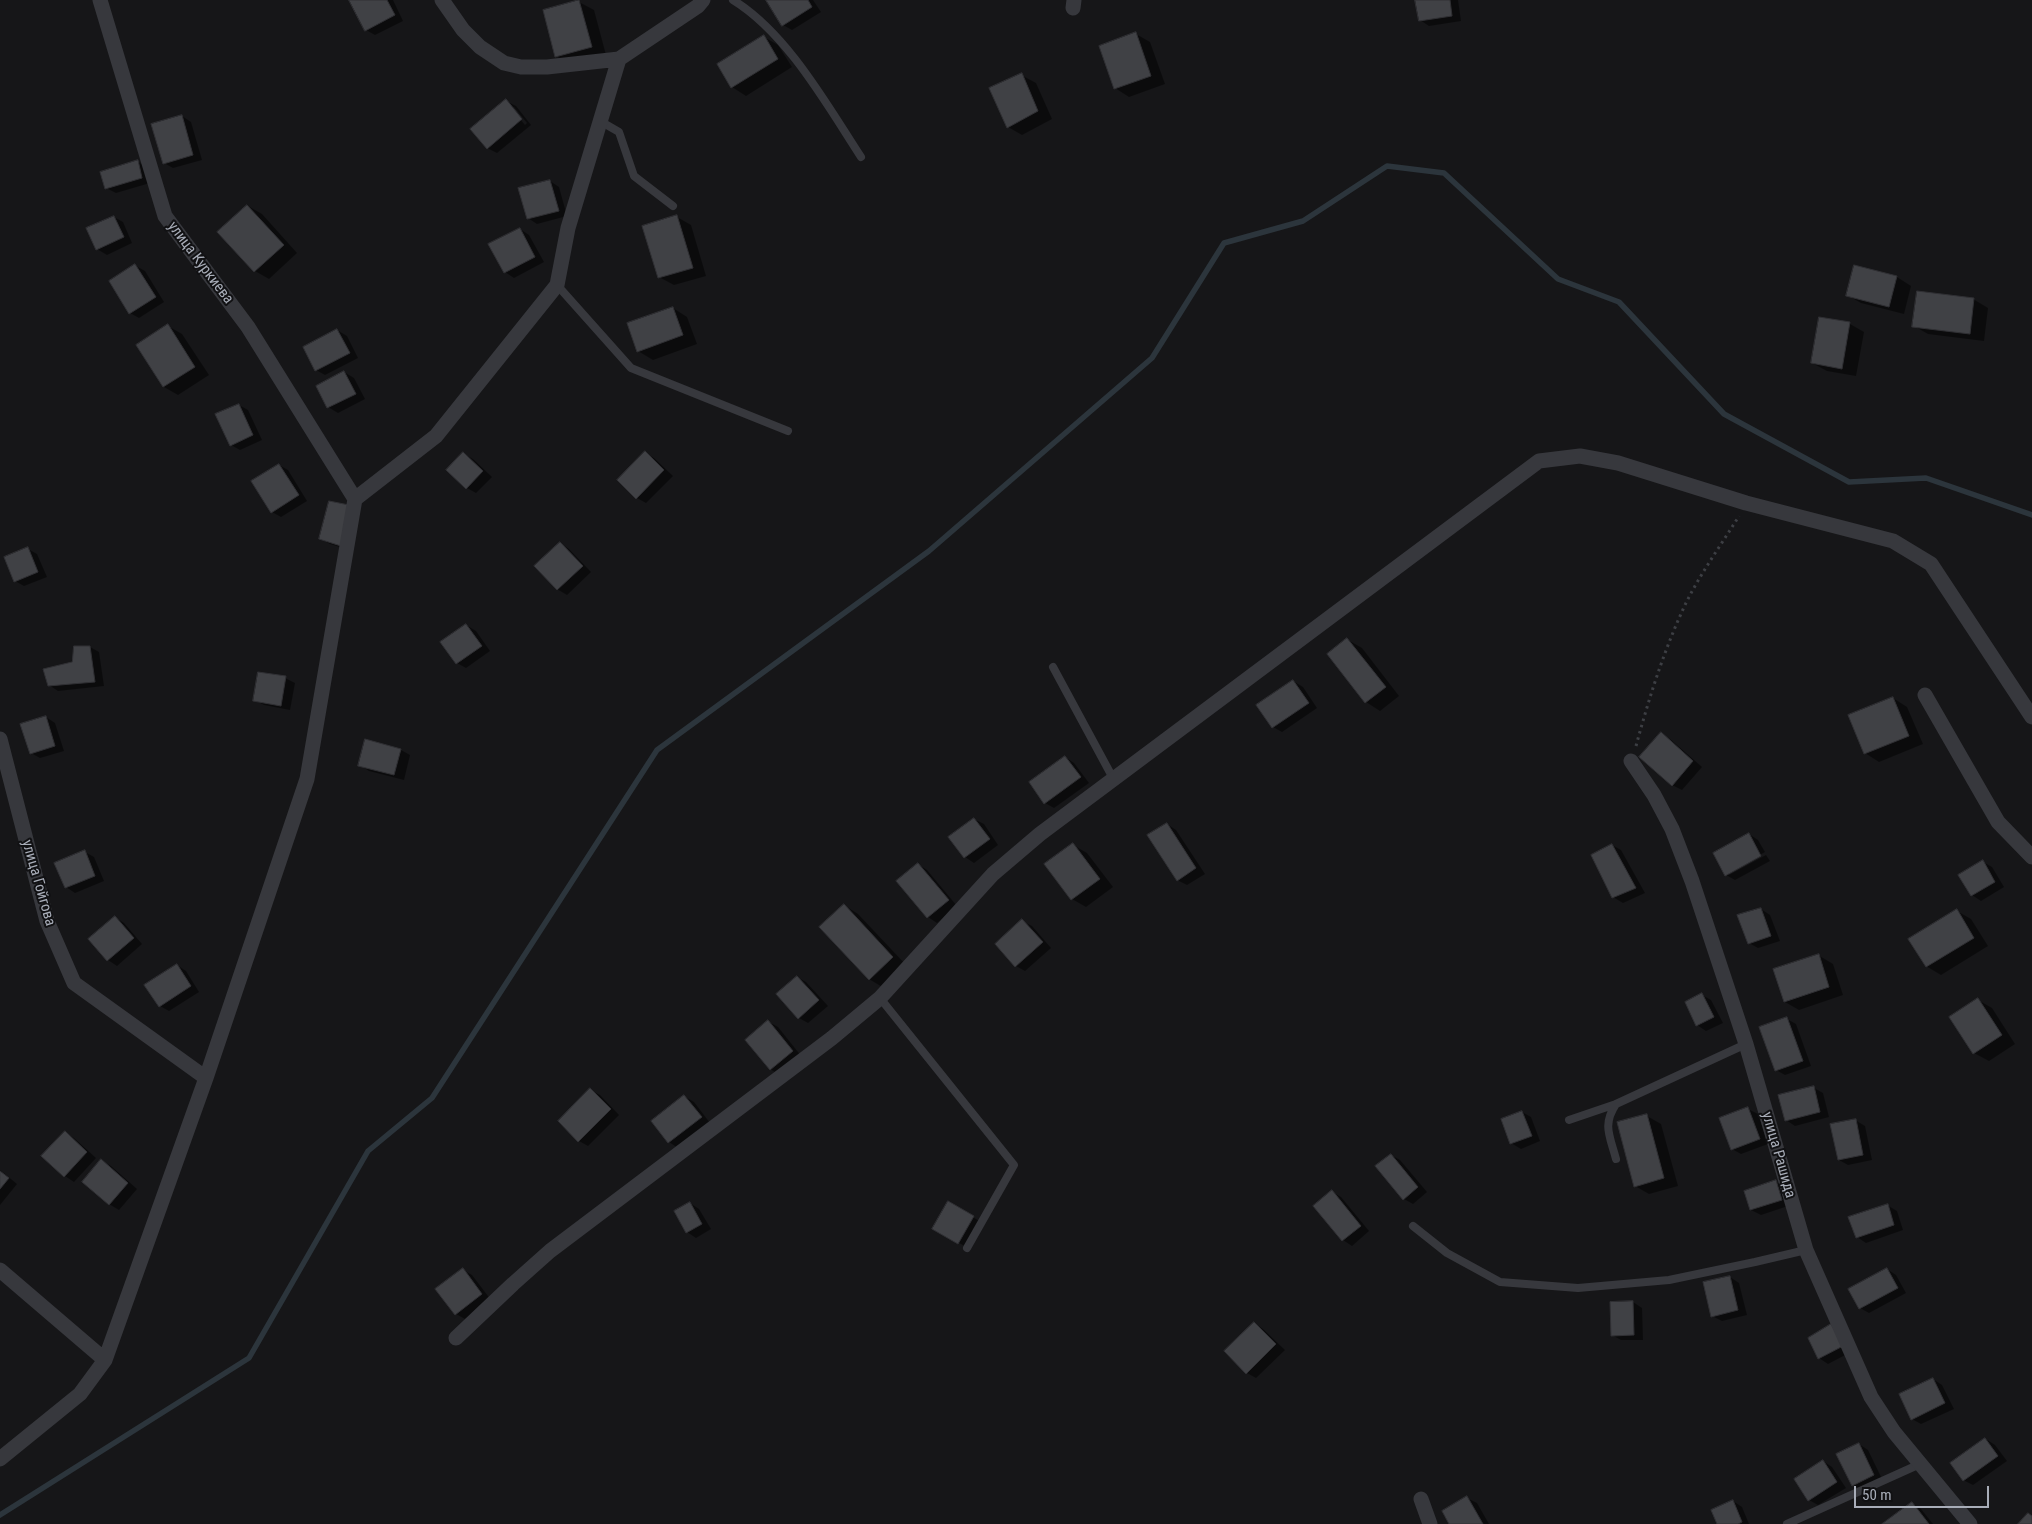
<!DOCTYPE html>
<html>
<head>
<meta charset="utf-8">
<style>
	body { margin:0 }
	#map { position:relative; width:2032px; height:1524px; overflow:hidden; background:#161618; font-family:"Roboto Condensed",sans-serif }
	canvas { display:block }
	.scale { position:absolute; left:1854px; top:1486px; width:135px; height:22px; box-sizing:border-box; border:2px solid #a8adb8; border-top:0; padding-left:6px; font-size:15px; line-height:18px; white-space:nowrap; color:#a8adb8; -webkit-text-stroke:4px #111113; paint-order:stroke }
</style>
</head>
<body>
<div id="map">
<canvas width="2032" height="1524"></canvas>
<div class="scale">50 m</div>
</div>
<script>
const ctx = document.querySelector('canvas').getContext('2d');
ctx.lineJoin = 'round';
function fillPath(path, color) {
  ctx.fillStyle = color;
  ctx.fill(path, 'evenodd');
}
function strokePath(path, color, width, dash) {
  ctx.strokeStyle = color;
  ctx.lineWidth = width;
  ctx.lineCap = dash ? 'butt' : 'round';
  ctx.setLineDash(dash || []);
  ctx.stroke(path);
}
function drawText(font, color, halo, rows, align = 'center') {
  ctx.font = font + ' "Roboto Condensed",sans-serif';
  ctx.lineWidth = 4;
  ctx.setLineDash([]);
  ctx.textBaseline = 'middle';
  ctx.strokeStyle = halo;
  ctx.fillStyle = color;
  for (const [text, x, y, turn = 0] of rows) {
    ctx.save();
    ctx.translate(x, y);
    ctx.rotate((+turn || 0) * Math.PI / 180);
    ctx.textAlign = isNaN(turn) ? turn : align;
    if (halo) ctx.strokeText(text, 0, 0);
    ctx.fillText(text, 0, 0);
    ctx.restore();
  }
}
const shadow = new Path2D(`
	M350,0H393L403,21L375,35L366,30Z
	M769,0H813L821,12L792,30L783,25Z
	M1417,0H1458L1461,21L1429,26L1420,20Z
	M579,2L594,10L606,55L571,65L556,56Z
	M1136,34L1150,42L1165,84L1129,97L1115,88Z
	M764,37L778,45L792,67L746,96L732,87L718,65Z
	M1021,75L1036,83L1052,119L1022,135L1008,127Z
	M506,101L516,106L531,125L497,153L487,148ZM510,107H514L527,123L525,125Z
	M182,116L191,122L202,160L173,168L164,163Z
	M138,162L147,167L150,183L116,193L106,188Z
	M550,181L559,187L567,216L537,224L528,218Z
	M248,206L262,214L297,253L269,279L255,271Z
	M114,217L123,222L132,243L107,255L97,249L88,229Z
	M677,217L691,225L706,276L674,285L659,277Z
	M520,229L529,235L544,262L514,278L505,272Z
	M136,266L145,271L164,302L139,318L130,313Z
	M1855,266L1897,277L1911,286L1904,314L1861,303L1847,295Z
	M1973,299L1988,308L1984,341L1928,334L1914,326Z
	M673,308L687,317L697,344L653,360L638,351Z
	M1850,324L1864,332L1856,376L1827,371L1812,363Z
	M168,326L182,334L209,375L178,395L164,387L137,345Z
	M337,330L347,336L358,358L325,375L316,370Z
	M344,372L354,378L365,399L338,413L328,407Z
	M239,405L248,410L262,440L240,450L231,445Z
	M645,453L654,458L673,476L646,503L637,498L618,480Z
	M464,454L473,459L492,477L476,493L467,488Z
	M279,465L288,470L307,501L281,517L272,512Z
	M357,512L350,550L330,544L321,539Z
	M560,543L569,549L591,572L567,595L557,589Z
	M28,549L37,554L47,577L24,586L15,581Z
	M466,625L476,631L490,651L466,668L457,663Z
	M1348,640L1362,648L1399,696L1380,711L1366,702L1328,654Z
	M90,647L99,652L104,686L58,691L49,685Z
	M285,678L295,683L290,710L264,705L255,700Z
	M1293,681L1303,687L1317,708L1282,732L1273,727Z
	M1893,698L1907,707L1923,744L1879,762L1865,753Z
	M46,717L55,723L64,751L40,758L31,753Z
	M1661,734L1670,739L1702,767L1682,790L1672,785Z
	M401,750L410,755L404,780L369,771L360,765Z
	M1065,757L1074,763L1089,783L1054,808L1045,803Z
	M974,819L984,824L998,845L974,863L965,857Z
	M1167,824L1176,830L1205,874L1187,885L1177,880Z
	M1749,834L1758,840L1765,852L1729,872V875L1766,855L1770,861L1735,880L1726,875Z
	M1073,845L1087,853L1113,887L1086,907L1072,899Z
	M1612,845L1621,850L1645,893L1623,903L1613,897Z
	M85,852L94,857L104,881L75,893L66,887Z
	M1983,862L1992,867L2004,887L1981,901L1972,895Z
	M918,864L927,870L957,906L937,923L928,917L898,881Z
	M844,905L858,914L907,966L884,988L869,979Z
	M1761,909L1770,915L1780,941L1758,948L1749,943Z
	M1957,911L1971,919L1988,946L1941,975L1926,966Z
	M115,917L124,923L142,944L117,966L108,960Z
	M1022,921L1032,926L1051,948L1025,971L1016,966Z
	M1818,955L1833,964L1843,995L1799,1010L1785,1002Z
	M177,965L186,971L199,992L169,1011L160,1006Z
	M797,977L806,982L828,1006L808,1023L799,1018Z
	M1702,995L1711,1000L1723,1023L1706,1031L1697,1025Z
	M1978,1000L1992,1008L2015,1044L1989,1061L1974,1053Z
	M1787,1019L1796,1024L1811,1066L1785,1075L1776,1070Z
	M769,1022L778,1027L802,1057L780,1075L770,1069Z
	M1814,1088L1823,1093L1829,1117L1795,1126L1786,1120Z
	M590,1090L600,1095L619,1115L588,1146L579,1141Z
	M684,1096L694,1102L710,1123L678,1148L669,1142L653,1121Z
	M1748,1109L1758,1114L1768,1144L1741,1154L1732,1149Z
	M1522,1112L1531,1117L1540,1141L1521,1149L1511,1143Z
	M1647,1116L1661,1124L1678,1186L1649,1194L1635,1186Z
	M1855,1120L1865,1126L1872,1160L1848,1165L1839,1160Z
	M65,1132L74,1138L96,1158L74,1182L65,1176L43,1156Z
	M1391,1155L1400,1160L1427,1192L1413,1204L1404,1199Z
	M102,1161L111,1166L137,1189L119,1210L109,1204Z
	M0,1170L17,1184L0,1205Z
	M1776,1182L1785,1187L1791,1205L1761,1215L1751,1210Z
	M1332,1192L1341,1197L1369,1231L1352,1246L1343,1240Z
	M690,1203L699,1209L711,1229L696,1238L687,1232Z
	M948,1203L983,1223L968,1248L933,1228Z
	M1887,1205L1897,1211L1903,1230L1866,1243L1857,1237Z
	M1887,1269L1896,1275L1906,1293L1869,1313L1860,1308Z
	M463,1270L472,1275L491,1300L465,1319L456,1314Z
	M1730,1277L1739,1283L1747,1315L1722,1321L1712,1316Z
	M1633,1302L1642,1308L1643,1340H1621L1612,1335Z
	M1254,1323L1263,1329L1285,1350L1256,1378L1247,1373Z
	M1831,1326L1851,1352L1828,1364L1819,1358Z
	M1933,1379L1942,1385L1954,1409L1921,1424L1912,1419Z
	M1986,1439L1995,1445L2007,1461L1973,1485L1963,1480Z
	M1859,1444L1868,1450L1883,1481L1862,1490L1853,1485Z
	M1823,1461L1832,1467L1846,1488L1818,1505L1809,1500Z
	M1467,1498L1477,1503L1489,1524H1451Z
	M1733,1501L1742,1507L1749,1524H1719Z
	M1912,1503L1921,1509L1933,1524H1884Z`);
const stream = new Path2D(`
	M0,1515L249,1358L368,1151L432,1098L657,750L929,551L1152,358L1224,243L1303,221L1387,166L1444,173L1558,279L1619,302L1724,414L1849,482L1926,478L2032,515`);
const building = new Path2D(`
	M349,0H387L395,15L365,31Z
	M579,0L592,47L555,57L543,10Z
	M766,0H808L812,7L782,26Z
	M1415,0H1450L1452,16L1419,21Z
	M1136,32L1151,76L1114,89L1099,46Z
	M764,35L778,59L731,88L717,64Z
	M1022,73L1038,111L1007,128L989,88Z
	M506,99L522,119L487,149L470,129Z
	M182,115L193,155L163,164L151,124Z
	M138,160L142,178L105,189L100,172Z
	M550,180L559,211L527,219L518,188Z
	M247,205L284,245L254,272L217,232Z
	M677,215L693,268L658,278L642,226Z
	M114,216L124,237L96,250L86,228Z
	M520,228L535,257L504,273L488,244Z
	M135,264L156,297L129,314L109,281Z
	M1854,265L1897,276L1889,307L1846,296Z
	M1917,291L1974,298L1970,334L1912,327Z
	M673,307L683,335L637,352L627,323Z
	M1819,317L1850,322L1842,369L1811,363Z
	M168,324L195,367L163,387L136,345Z
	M337,329L350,353L315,371L303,347Z
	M344,371L356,394L327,408L316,386Z
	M239,404L253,435L230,446L215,414Z
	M645,451L664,470L636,499L617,480Z
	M463,452L483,471L466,489L446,470Z
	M279,464L299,495L271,513L251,481Z
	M329,501L349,505L341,546L319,539Z
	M560,542L583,566L557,590L534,566Z
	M28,547L38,572L14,582L4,557Z
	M466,624L482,646L456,664L440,642Z
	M1347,638L1386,687L1365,703L1327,654Z
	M74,646H90L95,682L48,686L43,669L72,662Z
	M258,672L286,676L281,706L253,701Z
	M1293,680L1309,703L1272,728L1256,705Z
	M1893,697L1909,736L1864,754L1848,715Z
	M46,716L55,746L30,754L20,724Z
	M1661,732L1693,761L1672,786L1639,757Z
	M365,739L401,749L394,775L358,766Z
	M1065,756L1081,777L1044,804L1029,782Z
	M974,818L990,839L964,858L948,837Z
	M1167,823L1196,868L1177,881L1147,835Z
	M1749,833L1761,856L1725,876L1713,853Z
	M1073,843L1100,879L1071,900L1044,864Z
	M1612,844L1636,888L1612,898L1591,855Z
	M85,850L95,876L65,888L54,863Z
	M1983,860L1995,882L1971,896L1958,875Z
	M918,863L949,900L927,918L896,881Z
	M844,904L893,957L869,980L819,927Z
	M1761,908L1771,936L1748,944L1737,915Z
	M1957,909L1974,938L1926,967L1908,939Z
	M115,916L134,938L107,961L88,939Z
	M1022,919L1043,942L1015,967L995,944Z
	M1819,954L1829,987L1784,1002L1773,969Z
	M177,964L191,986L159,1007L144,985Z
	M797,976L819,1000L798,1019L776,994Z
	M1702,993L1714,1017L1696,1026L1685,1002Z
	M1978,998L2002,1035L1973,1054L1949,1017Z
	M1787,1017L1803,1061L1775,1071L1759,1027Z
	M768,1020L793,1051L770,1070L745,1040Z
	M1814,1086L1820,1112L1785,1121L1778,1095Z
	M590,1088L611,1109L578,1142L558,1121Z
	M684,1095L702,1117L668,1143L651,1121Z
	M1748,1107L1760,1139L1731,1150L1719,1118Z
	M1522,1111L1532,1136L1510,1144L1501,1119Z
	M1647,1114L1664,1178L1634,1187L1617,1122Z
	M1856,1119L1863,1155L1838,1160L1830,1124Z
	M65,1131L87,1152L64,1177L41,1156Z
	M1391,1154L1418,1187L1403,1200L1375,1166Z
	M101,1159L128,1183L109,1205L82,1182Z
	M0,1171L9,1178L0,1189Z
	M1776,1180L1782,1200L1750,1210L1744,1191Z
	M1332,1190L1361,1226L1342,1241L1313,1206Z
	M948,1201L974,1216L958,1244L932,1229Z
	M690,1202L702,1224L686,1233L674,1211Z
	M1888,1204L1894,1225L1856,1238L1848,1217Z
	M463,1268L482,1294L455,1315L435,1289Z
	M1887,1268L1898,1288L1859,1309L1848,1289Z
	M1730,1276L1738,1310L1711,1317L1703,1282Z
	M1633,1301L1634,1335L1611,1336L1610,1302Z
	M1254,1322L1276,1344L1246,1374L1224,1351Z
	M1831,1324L1843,1346L1818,1359L1808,1338Z
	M1933,1378L1945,1403L1911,1420L1899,1394Z
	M1985,1438L1998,1456L1963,1481L1950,1463Z
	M1859,1443L1874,1475L1852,1486L1836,1454Z
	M1823,1460L1837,1482L1808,1501L1794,1479Z
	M1467,1496L1483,1524H1449L1442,1511Z
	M1733,1500L1742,1522L1738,1524H1717L1711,1510Z
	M1912,1502L1929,1524H1882Z
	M2028,1513L2032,1516V1524H2018Z`);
const path = new Path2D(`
	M1636,746C1649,698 1664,650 1685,605C1700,574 1721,545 1739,516`);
const service = new Path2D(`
	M733,0C787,33 827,105 861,157
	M600,121L619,132L634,176L673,206
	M557,285L631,368L788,431
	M1053,667L1114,780
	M880,998L1014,1165L967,1248
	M1569,1120L1616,1104L1746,1044
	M1616,1159C1610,1136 1602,1125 1616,1104
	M1413,1226L1447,1253L1500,1282L1578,1288L1669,1280L1755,1262L1806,1250
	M1787,1524L1920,1464`);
const minor = new Path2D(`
	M100,0L165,216L248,327L355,499
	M442,0L463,30L480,47L504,63L521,67H547L619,59L698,6L703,0
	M1073,8L1074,0
	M1925,695L1998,822L2032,857
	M0,739L47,921L74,983L206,1078
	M1631,761L1654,795L1672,829L1692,881L1746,1044L1806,1250L1871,1397L1894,1432L1970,1524
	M0,1270L105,1360
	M456,1338L513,1284L550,1251L832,1038L880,998L993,874L1040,834L1539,461L1580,456L1618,463L1746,503L1893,541L1931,564L2032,717
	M0,1459L80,1394L105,1360L206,1078L307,779L355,499L436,436L557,285L568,228L619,59
	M1421,1499L1430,1524`);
const streetNames = [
	["улица Куркиева",200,263,53],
	["улица Гойгова",38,883,74],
	["улица Рашида",1778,1155,74]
];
fillPath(shadow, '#0007');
strokePath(stream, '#2c353c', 5.5);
fillPath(building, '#404145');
strokePath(building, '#303034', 1);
strokePath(path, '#3d3f44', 3, [2.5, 4]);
strokePath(service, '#37383d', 8);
strokePath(minor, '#37383d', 15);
drawText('15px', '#a8adb8', '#111113', streetNames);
</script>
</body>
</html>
